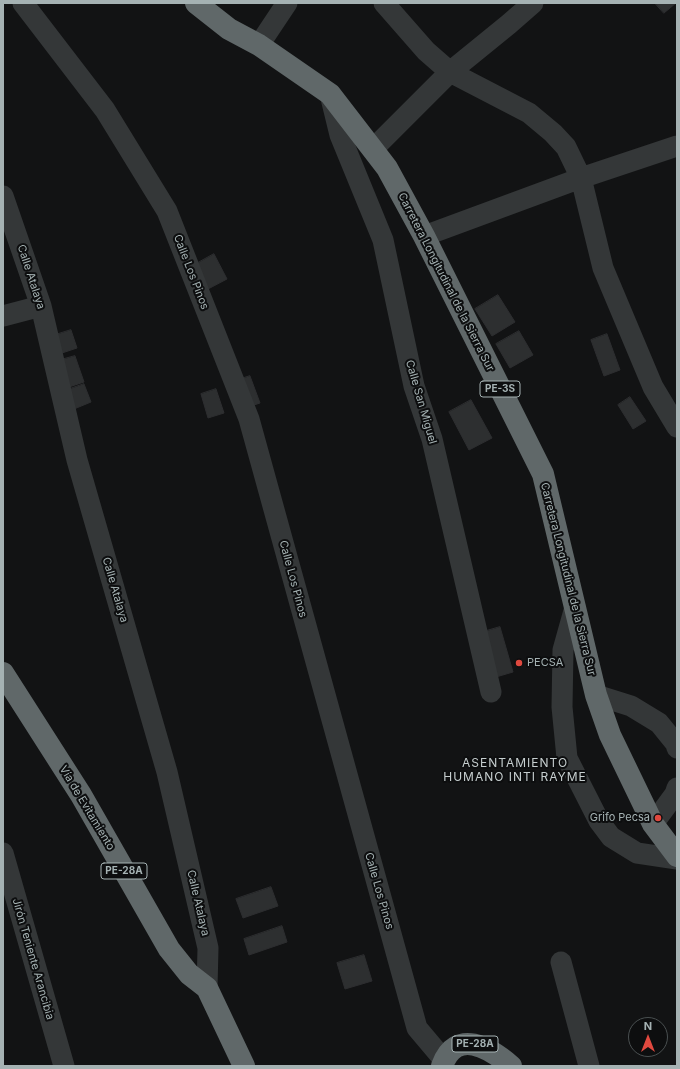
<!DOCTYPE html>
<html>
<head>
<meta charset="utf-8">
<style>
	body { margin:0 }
	#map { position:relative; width:680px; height:1069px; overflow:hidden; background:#121314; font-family:Inter,sans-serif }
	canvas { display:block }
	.frame { position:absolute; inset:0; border:4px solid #a5b2b3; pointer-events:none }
	.north { position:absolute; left:628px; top:1017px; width:40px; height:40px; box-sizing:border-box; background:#0d0e0f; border:1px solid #4a5051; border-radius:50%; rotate:0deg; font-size:11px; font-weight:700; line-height:16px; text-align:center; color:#a5b2b3 }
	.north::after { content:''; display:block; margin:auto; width:14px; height:18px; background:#e0493f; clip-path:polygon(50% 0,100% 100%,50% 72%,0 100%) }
</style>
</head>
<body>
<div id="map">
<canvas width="680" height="1069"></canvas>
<div class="frame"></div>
<div class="north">N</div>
</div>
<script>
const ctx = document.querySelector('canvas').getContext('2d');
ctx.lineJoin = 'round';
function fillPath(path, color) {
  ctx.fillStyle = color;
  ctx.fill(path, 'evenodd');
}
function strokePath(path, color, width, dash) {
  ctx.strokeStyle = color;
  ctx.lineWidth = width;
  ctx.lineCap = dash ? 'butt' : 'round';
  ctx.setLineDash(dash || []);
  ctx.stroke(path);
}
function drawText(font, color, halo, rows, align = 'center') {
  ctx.font = font + ' Inter,sans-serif';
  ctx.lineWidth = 4;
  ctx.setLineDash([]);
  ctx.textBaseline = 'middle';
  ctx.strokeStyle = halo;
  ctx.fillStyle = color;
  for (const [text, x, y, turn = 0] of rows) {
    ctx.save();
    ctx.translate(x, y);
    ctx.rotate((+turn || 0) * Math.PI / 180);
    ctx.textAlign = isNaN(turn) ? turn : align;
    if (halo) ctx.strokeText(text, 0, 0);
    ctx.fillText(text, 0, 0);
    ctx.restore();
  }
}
const building = new Path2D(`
	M655,3H676L664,13Z
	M214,254L227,279L208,289L196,264Z
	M498,295L515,322L492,336L475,309Z
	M71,330L77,348L59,354L52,336Z
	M519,331L533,355L510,368L496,344Z
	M607,334L620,370L604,376L591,340Z
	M75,356L84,382L66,388L57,361Z
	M250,376L260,403L248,407L238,380Z
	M84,384L91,402L74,409L67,390Z
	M216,389L224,413L208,418L201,394Z
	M630,397L646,421L633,429L618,405Z
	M471,400L492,438L469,450L449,412Z
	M500,627L513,672L496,677L483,632Z
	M271,887L278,906L243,918L236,899Z
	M282,926L287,942L249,955L244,939Z
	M364,955L372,981L345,989L337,963Z`);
const minor = new Path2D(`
	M23,3L105,110L167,211L249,419L417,1028L444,1060
	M384,3L426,51L450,72L529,113L553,133L566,147L581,178L603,268L653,387L677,427
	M259,45L287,3
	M330,94L340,135L383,240L414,386L432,439L491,692
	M373,149L450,72L509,24L533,3
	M3,196L41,306L77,460L167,772L208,948L207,988
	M424,236L581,178L677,146
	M3,316L41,306
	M575,607L563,650L562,707L567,758L599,821L611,837L637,853L677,859
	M596,695L631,706L659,723L676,744L677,748
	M653,824L675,794L677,788
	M3,853L64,1066
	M561,962L589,1066`);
const highway = new Path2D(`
	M196,3L229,29L259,45L330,94L387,168L424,236L543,474L596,695L610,735L653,824L677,856
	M3,673L81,795L169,949L189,974L207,988L244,1066
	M442,1066C456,1027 490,1048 511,1066`);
const markers = [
	[519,663,4,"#e0493f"],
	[658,818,4,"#e0493f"]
];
const shields = [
	[500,389,40],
	[124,871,46],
	[475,1044,46]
];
const shieldNames = [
	["PE-3S",500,389],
	["PE-28A",124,871],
	["PE-28A",475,1044]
];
const streetNames = [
	["Calle Los Pinos",191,272,69],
	["Calle Atalaya",31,277,72],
	["Carretera Longitudinal de la Sierra Sur",446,282,63],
	["Calle San Miguel",421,402,74],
	["Calle Los Pinos",293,579,75],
	["Carretera Longitudinal de la Sierra Sur",568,579,76],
	["Calle Atalaya",115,590,74],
	["Vía de Evitamiento",87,808,59],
	["Calle Los Pinos",379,891,74],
	["Calle Atalaya",198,903,77],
	["Jirón Teniente Arancibia",33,959,74]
];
const poiNames = [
	["PECSA",527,663],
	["Grifo Pecsa",650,818,"right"]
];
const neighbourhoodNames = [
	["ASENTAMIENTO",515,763],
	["HUMANO INTI RAYME",515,777]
];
fillPath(building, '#2d2f30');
strokePath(building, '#2d2e30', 1);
strokePath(minor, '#343738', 21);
strokePath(highway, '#606869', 22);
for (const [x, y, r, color] of markers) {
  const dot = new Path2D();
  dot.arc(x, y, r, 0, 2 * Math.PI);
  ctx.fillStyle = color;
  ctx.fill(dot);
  strokePath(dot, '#0d0e0f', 1.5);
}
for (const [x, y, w] of shields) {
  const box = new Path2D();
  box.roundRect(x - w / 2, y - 8, w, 16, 3);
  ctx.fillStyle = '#0d0e0f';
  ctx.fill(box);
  strokePath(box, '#a5b2b3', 1);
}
drawText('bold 10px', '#a5b2b3', null, shieldNames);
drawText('11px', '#a5b2b3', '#0d0e0f', streetNames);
drawText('11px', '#a5b2b3', '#0d0e0f', poiNames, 'left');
ctx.letterSpacing = '1px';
drawText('12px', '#c6cecf', '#0d0e0f', neighbourhoodNames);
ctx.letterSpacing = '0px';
</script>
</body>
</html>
